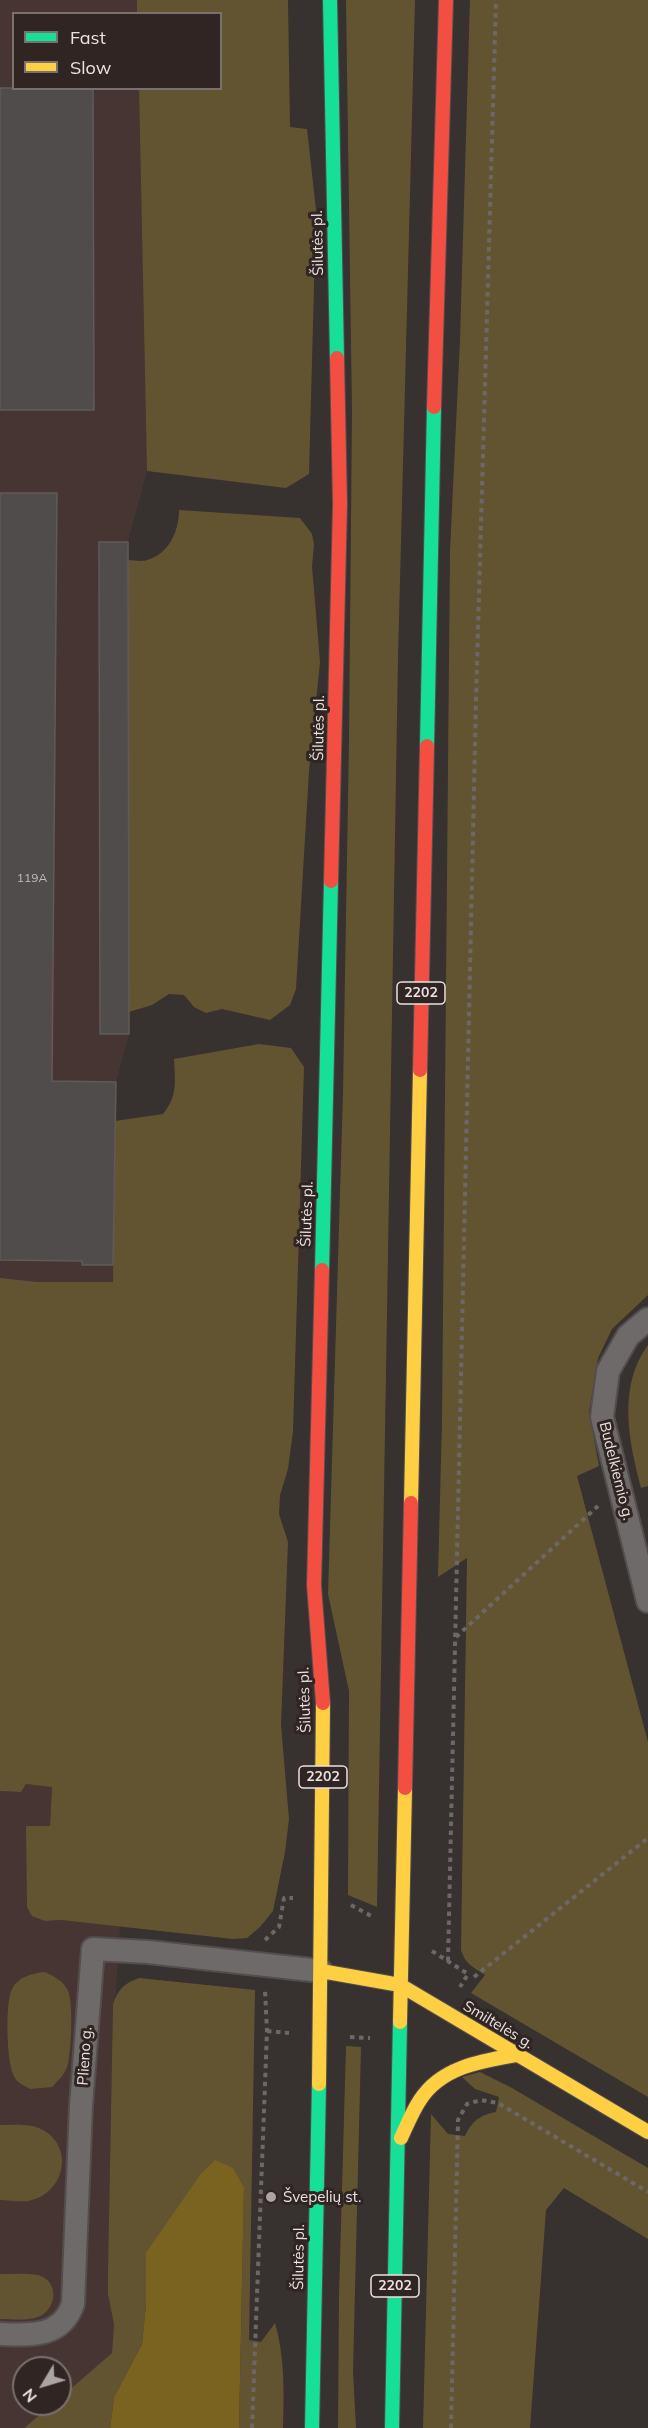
<!DOCTYPE html>
<html>
<head>
<meta charset="utf-8">
<style>
	body { margin:0 }
	#map { position:relative; width:648px; height:2428px; overflow:hidden; background:#373130; font-family:Mulish,sans-serif }
	canvas { display:block }
	.legend { position:absolute; left:12px; top:12px; width:210px; height:78px; box-sizing:border-box; background:#302523; border:2px solid #7a716f; margin:0; padding:8px 10px; list-style:none; font-size:18px; color:#eae2e1 }
	.legend li { display:flex; align-items:center; gap:12px; height:30px }
	.legend b { width:30px; border:2px solid #7a716f }
	.north { position:absolute; left:12px; top:2356px; width:60px; height:60px; box-sizing:border-box; background:#302523; border:2px solid #7a716f; border-radius:50%; rotate:232deg; font-size:16px; font-weight:700; line-height:24px; text-align:center; color:#eae2e1 }
	.north::after { content:''; display:block; margin:auto; width:21px; height:27px; background:#aba4a3; clip-path:polygon(50% 0,100% 100%,50% 72%,0 100%) }
</style>
</head>
<body>
<div id="map">
<canvas width="648" height="2428"></canvas>
<ul class="legend">
<li><b style="height:8px;background:#16e098"></b>Fast</li>
<li><b style="height:8px;background:#ffcf43"></b>Slow</li>
</ul>
<div class="north">N</div>
</div>
<script>
const ctx = document.querySelector('canvas').getContext('2d');
ctx.lineJoin = 'round';
function fillPath(path, color) {
  ctx.fillStyle = color;
  ctx.fill(path, 'evenodd');
}
function strokePath(path, color, width, dash) {
  ctx.strokeStyle = color;
  ctx.lineWidth = width;
  ctx.lineCap = dash ? 'butt' : 'round';
  ctx.setLineDash(dash || []);
  ctx.stroke(path);
}
function drawText(font, color, halo, rows, align = 'center') {
  ctx.font = font + ' Mulish,sans-serif';
  ctx.lineWidth = 6;
  ctx.setLineDash([]);
  ctx.textBaseline = 'middle';
  ctx.strokeStyle = halo;
  ctx.fillStyle = color;
  for (const [text, x, y, turn = 0] of rows) {
    ctx.save();
    ctx.translate(x, y);
    ctx.rotate((+turn || 0) * Math.PI / 180);
    ctx.textAlign = isNaN(turn) ? turn : align;
    if (halo) ctx.strokeText(text, 0, 0);
    ctx.fillText(text, 0, 0);
    ctx.restore();
  }
}
const built = new Path2D(`
	M0,0H137V13L14,14V88L139,89L147,471L128,542L129,1034L116,1082L114,1282H38L0,1278Z
	M26,1784L52,1786L50,1826H26L27,1907L45,1921L61,1920L120,1926L116,1993L113,2004L108,2271V2294L114,2325L112,2353L60,2398V2368H24V2404H53L24,2428H0V1791L21,1792Z`);
const green = new Path2D(`
	M137,0H288L290,127L307,129L316,210L309,474L286,488L147,471L139,89L220,88V14L137,13Z
	M346,0H415L398,657L377,1907L348,1895L349,1691L328,1594L343,1093L349,740L352,412Z
	M470,0H648V1295L612,1329L598,1358L589,1412L599,1466L577,1476L648,1742V2097L471,1993L485,1975C473,1967 465,1964 461,1950L467,1558L438,1577L442,1420L450,551L460,340Z
	M179,510L300,518L312,534L314,544L312,566L320,662L309,771L296,989L290,1005L270,1020L222,1009L206,1013L194,1007L184,995L169,994L152,1005L129,1012L128,560C134,560 142,562 147,560C169,554 179,531 179,510Z
	M259,1044L291,1048L304,1067L293,1431L288,1469L280,1495L279,1514L288,1542L281,1725L289,1819L285,1852L273,1911L260,1927L247,1938L233,1939L61,1920L45,1921L32,1916L27,1907L26,1826H50L52,1787L26,1784L21,1792L0,1791V1278L38,1282H113L115,1121L163,1114C178,1096 175,1081 174,1059Z
	M648,1345V1486L641,1488C629,1442 617,1387 648,1345Z
	M45,1972C53,1976 62,1980 67,1989C74,1999 71,2051 68,2064C65,2074 59,2080 52,2087L30,2089C25,2086 18,2083 15,2078C6,2066 5,2002 12,1989C18,1977 32,1973 45,1972Z
	M139,1978L255,1990L249,2340L261,2342L275,2323C285,2358 284,2392 283,2428H239L244,2188L146,2304L142,2344L114,2397L110,2428H24L53,2404H60V2398L112,2353L114,2325L108,2294V2271L113,2004C118,1989 125,1983 139,1978Z
	M346,2046L361,2047L353,2371L356,2428H338L339,2296Z
	M480,2072L512,2088L648,2168V2239L564,2188L546,2210L530,2428H423L431,2114L448,2134L465,2136C472,2121 480,2115 496,2112L499,2097L475,2089L462,2077Z
	M0,2125C13,2125 29,2123 41,2129C74,2145 66,2191 32,2200C23,2203 10,2200 0,2200Z
	M0,2274C12,2274 26,2273 38,2275C60,2281 57,2310 38,2317C26,2321 12,2319 0,2319Z`);
const forest = new Path2D(`
	M215,2160L233,2168L244,2188L239,2428H110L114,2397L142,2344L146,2304V2253L200,2175Z`);
const building = new Path2D(`
	M0,88H93L94,410H0Z
	M0,493H57L52,1081L116,1082L113,1265H82V1261L0,1260Z
	M99,542H128L129,1034H100Z`);
const path = new Path2D(`
	M456,1637L598,1506
	M351,1905L373,1917
	M265,1940L279,1927L284,1898H293
	M432,1951L468,1974L460,1987
	M448,1961L476,700L496,0
	M474,1977L648,1838
	M267,2031L289,2033
	M350,2037L370,2038
	M252,2428L267,2031L265,1990
	M451,2428L458,2120L467,2104L481,2100L498,2103L648,2192`);
const street = new Path2D(`
	M648,1319L628,1336L608,1371L602,1417L648,1601
	M0,2334C31,2335 61,2338 73,2304L81,2106L93,1949L148,1952L321,1971`);
const fast = new Path2D(`
	M330,0L337,358
	M427,746L434,407
	M322,1270L331,881
	M312,2428L319,2084
	M392,2428L400,2022`);
const slow = new Path2D(`
	M411,1503L420,1070
	M321,1971L400,1985L648,2132
	M400,2022L405,1788
	M319,2084L323,1703
	M401,2138C407,2125 412,2112 420,2100C441,2067 481,2061 516,2055`);
const jam = new Path2D(`
	M434,407L446,0
	M331,881L340,504L337,358
	M420,1070L427,746
	M322,1270L314,1585L323,1703
	M405,1788L411,1503`);
const markers = [
	[271,2197,6,"#aba4a3"]
];
const numberNames = [
	["119A",32,878]
];
const shields = [
	[421,993,48],
	[323,1777,48],
	[395,2286,48]
];
const shieldNames = [
	["2202",421,993],
	["2202",323,1777],
	["2202",395,2286]
];
const streetNames = [
	["Šilutės pl.",318,243,-91],
	["Šilutės pl.",319,728,-89],
	["Šilutės pl.",307,1214,-88],
	["Budelkiemio g.",616,1471,76],
	["Šilutės pl.",305,1700,-92],
	["Smiltelės g.",498,2025,31],
	["Plieno g.",85,2056,-86],
	["Šilutės pl.",299,2257,-89]
];
const poiNames = [
	["Švepelių st.",283,2197]
];
fillPath(built, '#473533');
fillPath(green, '#635431');
fillPath(forest, '#7a6221');
fillPath(building, '#514c4c');
strokePath(building, '#605a5b', 1.5);
strokePath(street, '#534e4d', 26);
strokePath(fast, '#534e4d', 16);
strokePath(slow, '#534e4d', 16);
strokePath(jam, '#534e4d', 16);
strokePath(path, '#6d6867', 4, [4.5, 4.5]);
strokePath(street, '#6f6a6a', 22);
strokePath(fast, '#16e098', 14);
strokePath(slow, '#ffcf43', 14);
strokePath(jam, '#f24e42', 14);
for (const [x, y, r, color] of markers) {
  const dot = new Path2D();
  dot.arc(x, y, r, 0, 2 * Math.PI);
  ctx.fillStyle = color;
  ctx.fill(dot);
  strokePath(dot, '#302523', 2);
}
drawText('12px', '#c4bcbc', null, numberNames);
for (const [x, y, w] of shields) {
  const box = new Path2D();
  box.roundRect(x - w / 2, y - 11, w, 22, 4.5);
  ctx.fillStyle = '#302523';
  ctx.fill(box);
  strokePath(box, '#eae2e1', 1.5);
}
drawText('bold 14px', '#eae2e1', null, shieldNames);
drawText('15px', '#eae2e1', '#302523', streetNames);
drawText('15px', '#eae2e1', '#302523', poiNames, 'left');
</script>
</body>
</html>
